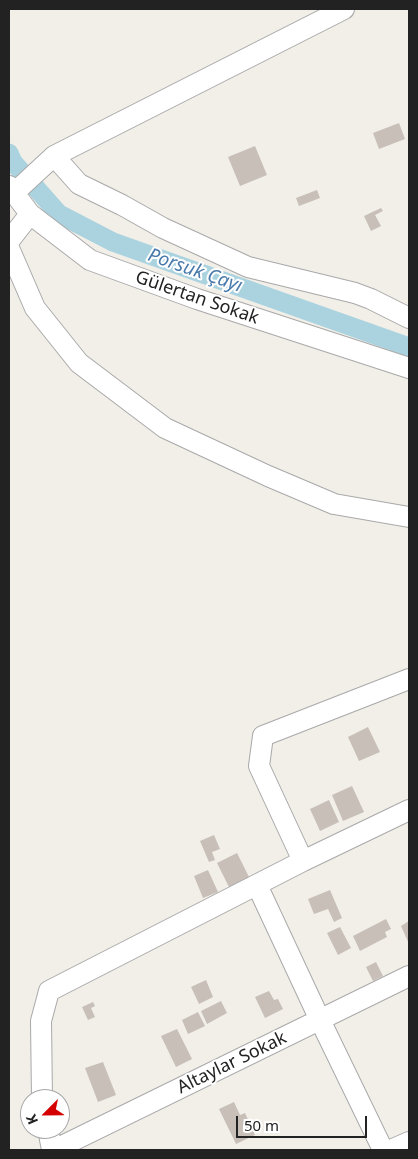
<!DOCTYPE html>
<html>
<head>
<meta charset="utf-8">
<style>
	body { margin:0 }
	#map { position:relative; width:418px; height:1159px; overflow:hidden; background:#f2efe9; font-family:"Noto Sans",sans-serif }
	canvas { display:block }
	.frame { position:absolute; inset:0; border:10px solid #222; pointer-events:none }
	.north { position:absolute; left:20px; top:1089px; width:50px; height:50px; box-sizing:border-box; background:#fff; border:1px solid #a7a7a7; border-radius:50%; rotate:247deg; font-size:14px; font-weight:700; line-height:20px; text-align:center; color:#222 }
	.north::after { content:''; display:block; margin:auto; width:18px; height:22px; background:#d40000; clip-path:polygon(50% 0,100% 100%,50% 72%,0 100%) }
	.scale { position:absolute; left:236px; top:1116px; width:131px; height:22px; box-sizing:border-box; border:2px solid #222; border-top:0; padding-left:6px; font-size:15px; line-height:18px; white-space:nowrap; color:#222; -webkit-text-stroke:4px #fff; paint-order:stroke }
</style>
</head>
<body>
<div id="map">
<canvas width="418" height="1159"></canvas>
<div class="frame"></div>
<div class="north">K</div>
<div class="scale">50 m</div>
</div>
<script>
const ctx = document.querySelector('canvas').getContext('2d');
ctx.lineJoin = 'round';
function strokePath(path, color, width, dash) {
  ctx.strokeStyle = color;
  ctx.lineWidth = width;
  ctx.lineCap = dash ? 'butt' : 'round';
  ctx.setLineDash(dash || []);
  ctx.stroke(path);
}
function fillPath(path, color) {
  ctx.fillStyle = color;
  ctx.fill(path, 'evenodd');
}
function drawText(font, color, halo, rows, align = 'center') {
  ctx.font = font + ' "Noto Sans",sans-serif';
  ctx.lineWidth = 4;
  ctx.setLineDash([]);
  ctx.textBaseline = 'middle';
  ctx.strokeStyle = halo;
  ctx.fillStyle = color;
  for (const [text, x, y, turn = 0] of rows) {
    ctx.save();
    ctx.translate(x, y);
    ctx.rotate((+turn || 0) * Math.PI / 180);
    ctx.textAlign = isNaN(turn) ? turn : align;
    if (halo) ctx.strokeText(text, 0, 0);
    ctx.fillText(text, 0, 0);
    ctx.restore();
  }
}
const canal = new Path2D(`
	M9,153L13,162L59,214L113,242L409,347`);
const building = new Path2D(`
	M399,123L405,139L379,149L373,133Z
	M255,146L267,175L240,186L228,157Z
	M317,190L320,198L299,206L296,198Z
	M381,208L383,211L375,215L381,226L371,231L364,216Z
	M368,727L380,752L359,761L348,737Z
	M352,786L364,812L343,821L332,795Z
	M329,800L339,822L320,831L310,809Z
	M214,835L220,849L212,852L215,860L209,862L200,841Z
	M237,853L249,877L229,887L217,863Z
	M208,870L218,892L203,898L194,876Z
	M330,890L342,918L334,922L328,909L314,914L308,899Z
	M386,919L391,929L385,932L387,937L360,951L353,936Z
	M409,921V944L401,926Z
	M340,927L351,948L338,955L327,933Z
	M376,962L383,976L373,981L366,967Z
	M206,980L213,997L199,1004L191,987Z
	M269,991L274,1000L278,999L283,1009L265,1018L255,997Z
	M221,1001L227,1013L207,1024L201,1011Z
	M93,1002L95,1006L91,1008L95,1017L88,1020L82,1007Z
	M198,1012L205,1026L188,1034L182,1020Z
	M177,1029L192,1059L176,1067L161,1036Z
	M103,1062L116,1095L98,1102L85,1068Z
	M234,1102L240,1115L245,1113L255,1135L236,1144L219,1109Z`);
const minor = new Path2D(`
	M54,156L79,184L122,205L163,228L248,267L355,293L371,299L409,318
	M9,186L30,214L90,260L197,299L409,368
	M14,193L54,156L344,9
	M9,241L30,214
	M9,248L35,308L79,363L165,428L268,476L334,504L409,517
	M303,861L409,810
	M257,885L320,1020L383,1150
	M42,1099L41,1021L49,991L303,861L259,766L263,736L409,679
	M48,1129L52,1150
	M54,1150L409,976
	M391,1150L409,1142`);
const streetNames = [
	["Gülertan Sokak",197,298,19],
	["Altaylar Sokak",232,1063,-26]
];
const waterNames = [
	["Porsuk Çayı",195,271,19]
];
strokePath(canal, '#aad3df', 19);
fillPath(building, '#c7bfb8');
strokePath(minor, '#a9a9a9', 22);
strokePath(minor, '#fff', 20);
drawText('18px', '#222', '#fff', streetNames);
drawText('italic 19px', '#4a7aab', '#fff', waterNames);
</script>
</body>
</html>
